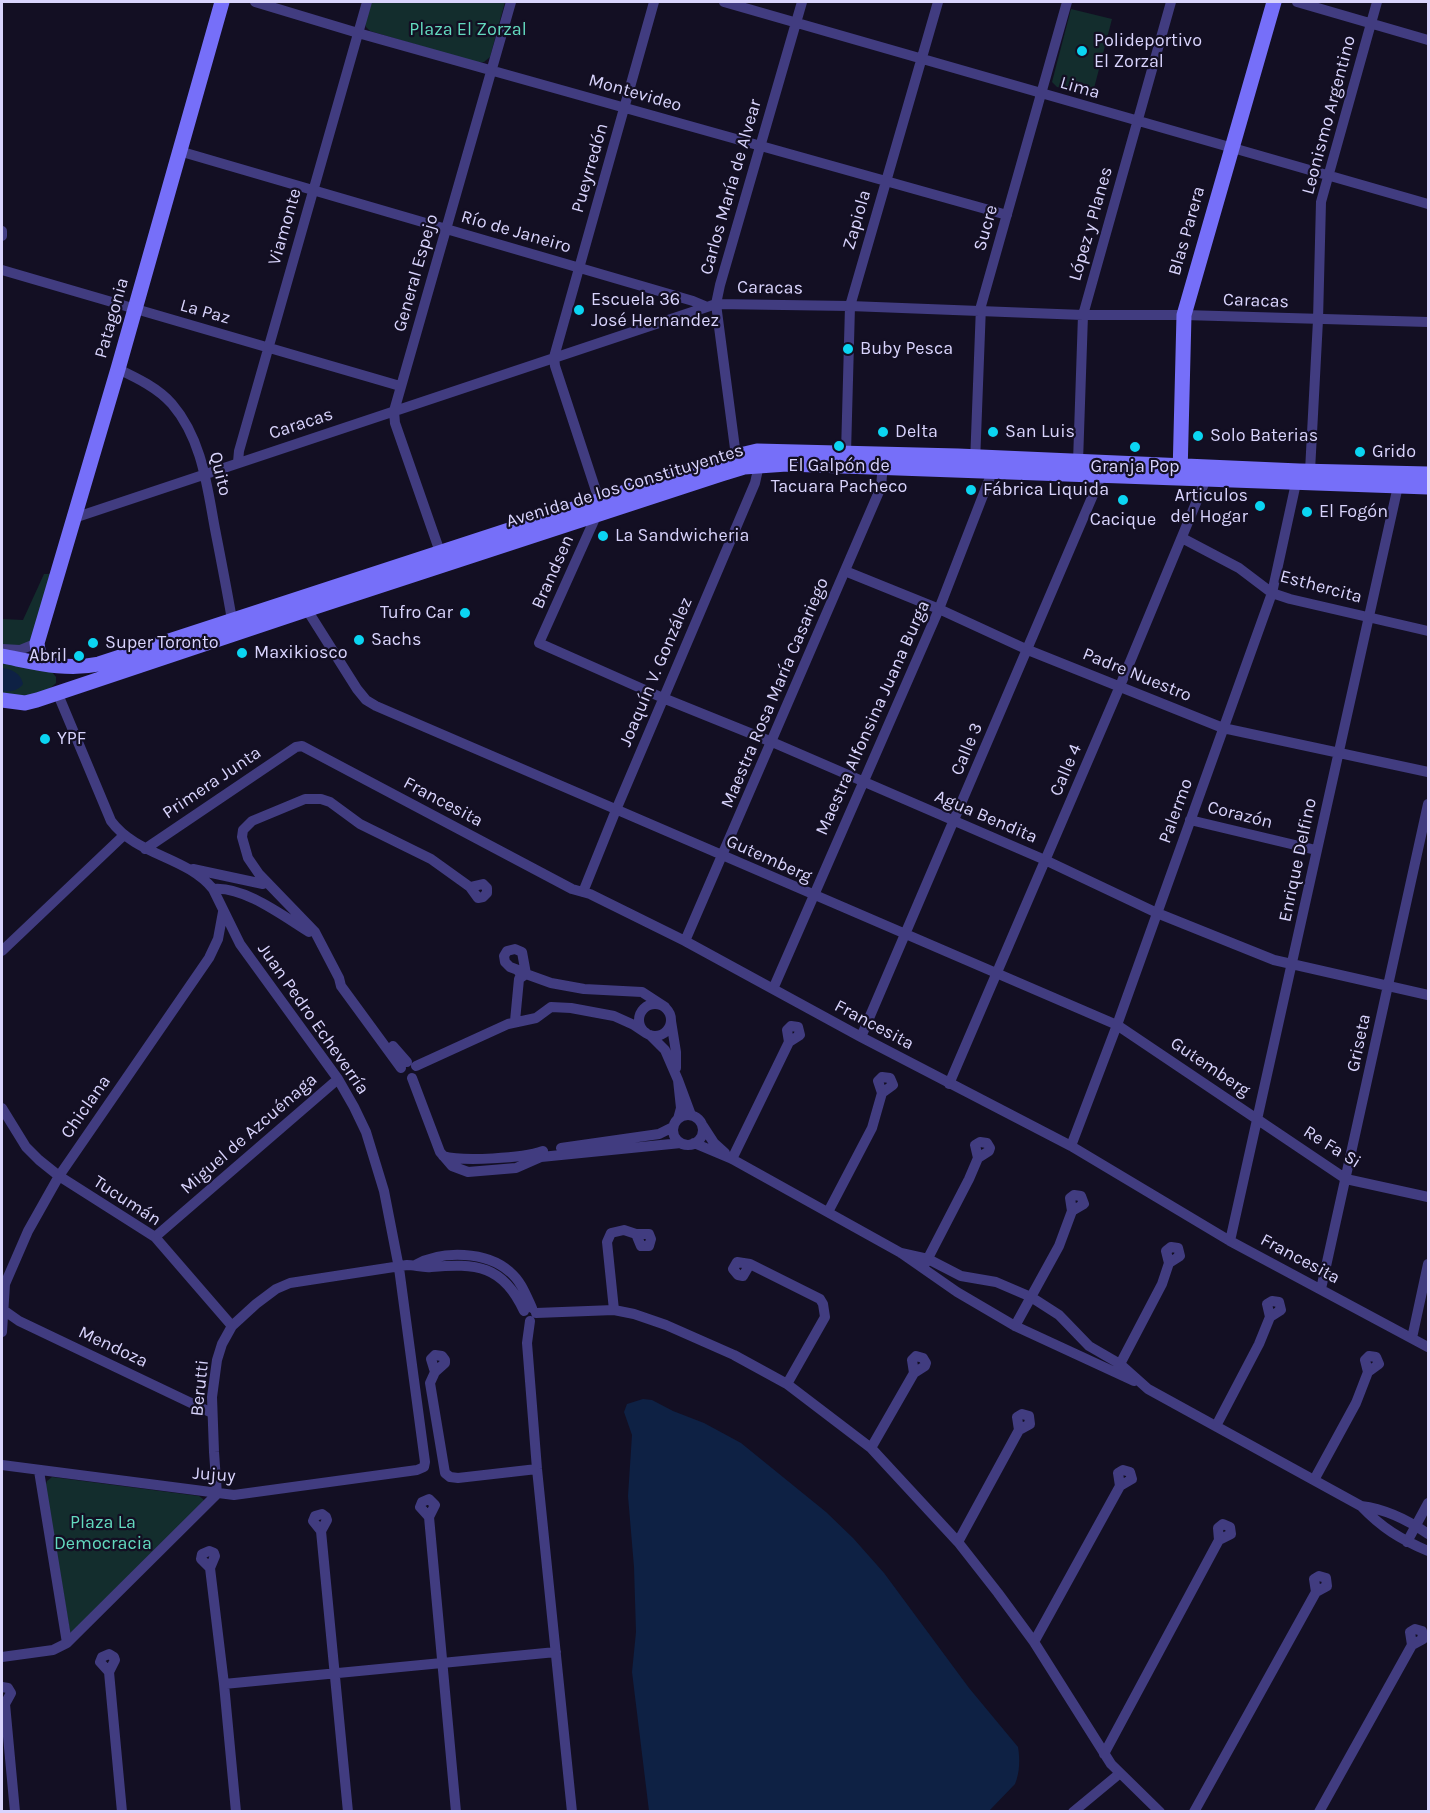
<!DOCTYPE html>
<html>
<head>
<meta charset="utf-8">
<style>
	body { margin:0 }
	#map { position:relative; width:1430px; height:1813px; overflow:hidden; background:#130f23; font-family:Karla,sans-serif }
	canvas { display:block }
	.frame { position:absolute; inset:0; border:3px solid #d9d4fd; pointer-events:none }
</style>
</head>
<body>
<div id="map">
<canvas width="1430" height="1813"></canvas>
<div class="frame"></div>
</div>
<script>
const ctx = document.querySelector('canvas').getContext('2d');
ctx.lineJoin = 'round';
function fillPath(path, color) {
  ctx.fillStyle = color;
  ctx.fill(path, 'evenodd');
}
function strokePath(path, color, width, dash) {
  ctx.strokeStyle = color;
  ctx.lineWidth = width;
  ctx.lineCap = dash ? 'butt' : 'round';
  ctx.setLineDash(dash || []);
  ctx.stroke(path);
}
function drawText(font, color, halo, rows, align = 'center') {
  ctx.font = font + ' Karla,sans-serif';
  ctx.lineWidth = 4.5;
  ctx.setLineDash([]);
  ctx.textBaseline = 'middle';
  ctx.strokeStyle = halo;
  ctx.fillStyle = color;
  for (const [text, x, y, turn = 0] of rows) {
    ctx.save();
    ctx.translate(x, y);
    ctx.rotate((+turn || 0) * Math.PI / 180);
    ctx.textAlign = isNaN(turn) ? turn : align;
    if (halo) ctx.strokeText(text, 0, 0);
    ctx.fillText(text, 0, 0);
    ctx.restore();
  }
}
const green = new Path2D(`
	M372,2H505L490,57L484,62L478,63L370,31L366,27L365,22Z
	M1071,9L1112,19L1092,96L1057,87L1052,82Z
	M44,574H50L32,642L28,646L2,647V619L23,620Z
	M2,662L52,672L56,677V683C43,698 19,696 2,694Z
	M52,1477L199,1496L203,1499L204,1501L72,1632H70L45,1487L47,1481Z`);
const water = new Path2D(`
	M2,668C11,669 21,673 23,684C18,691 10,692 2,691Z
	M643,1399L652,1400L673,1411L704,1423L741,1443L826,1512L853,1538L884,1573L969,1688L1018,1747C1020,1759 1020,1772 1015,1784L989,1811H649L632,1672L636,1632L634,1567L628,1496L632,1435L624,1412L627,1404Z`);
const street = new Path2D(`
	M255,2L358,33L1007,215
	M654,2L554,357L555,366L600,503L597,514L539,643L663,698L772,742L1045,860L1157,913L1274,960L1428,995
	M724,2L1428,204
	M1297,2L1428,40
	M179,151L693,301L705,306
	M2,231V236
	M2,270L400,386
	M118,369C137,378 158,388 172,404C202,439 207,486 215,529C221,560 227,590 232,620
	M846,453L850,306L938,2
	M736,456L716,304L720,285L802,2
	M238,462L239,451L367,2
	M1078,462L1083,315L1171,2
	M975,463L981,306L1067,2
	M74,518L716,304L850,306L1083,315H1184L1428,322
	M1182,538L1239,568L1272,593L1290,599L1428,631
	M440,552L395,423L394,411L511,2
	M845,571L939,609L1028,650L1223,728L1428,772
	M304,605L357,689L366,700L376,706L1117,1025L1346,1179L1428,1197
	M2,649L20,650L37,643
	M1190,820L1316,850
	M145,849L296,747L302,746L572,889L590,894L685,941L861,1037L1071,1146L1230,1241L1428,1347
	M193,869L263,884
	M213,889C244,886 283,916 309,932
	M583,892L616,810L755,483L759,465
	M685,941L881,487L883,463
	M2,951L123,836
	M521,976L518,970L510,967L505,962L504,956L507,951L515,949L522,952L526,974
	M773,989L939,609L994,467
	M639 1020a16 16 0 1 1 32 0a16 16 0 1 1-32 0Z
	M515,1021L519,979L526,974L551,983L584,989L642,992L665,1007
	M671,1021L676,1052V1068
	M650,1035L665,1050L678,1080
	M861,1037L1102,474
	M393,1046L407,1062
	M416,1066L508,1024L536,1018L551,1007L571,1008L614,1016L634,1025L646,1033
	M401,1068L341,986L339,978L315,932L259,874L248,858L242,837L243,830L252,821L305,799H321L330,802L360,824L431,859L470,887L478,898L483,897L487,893V888L483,884L470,887
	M412,1078L440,1152L452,1166L468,1172L516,1168L541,1157L681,1143
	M949,1084L1120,686L1208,474
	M2,1108L26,1147L39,1160L59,1176L155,1237L232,1326
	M673 1130a15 15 0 1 1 30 0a15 15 0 1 1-30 0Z
	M678,1119L681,1108L678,1080L691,1115
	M703,1126L714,1143L725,1153
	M694,1143L732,1159L901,1253L957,1292L1015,1326L1134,1381
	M1071,1146L1117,1025L1272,593L1296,483L1310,471L1318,320L1321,202L1377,2
	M561,1148L659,1134L673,1127
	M443,1156C463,1162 523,1158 543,1151
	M732,1159L789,1042L800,1035L798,1027L791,1026L787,1030L789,1042
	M828,1212L872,1128L882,1093L878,1081L882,1077L890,1078L893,1085L882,1093
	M155,1237L338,1079
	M1230,1241L1398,486
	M901,1253L928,1259L961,1276L996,1282L1031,1297L1059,1315L1089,1346L1120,1364L1148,1389L1361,1506C1382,1528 1400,1539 1428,1551
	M750,1264L743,1276L738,1275L733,1269L737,1262L750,1264L820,1299L823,1304L825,1317L787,1384
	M925,1264L969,1179L978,1158L975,1145L980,1142L987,1143L990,1148L989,1151L978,1158
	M415,1265C442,1250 487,1251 510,1272C521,1281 526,1295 532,1308
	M1321,1289L1428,804
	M2,1309L19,1321L212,1413
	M614,1310L607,1242L611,1233L624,1230L636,1234H649L651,1239L649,1246H641L636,1234
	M536,1313L614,1310L634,1314L666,1325L734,1355L787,1384L871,1448L958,1542L998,1593L1034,1642L1111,1764L1160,1812
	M530,1321L527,1343L537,1469L572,1812
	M1015,1326L1059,1246L1072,1211L1070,1198L1074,1195L1081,1196L1084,1204L1072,1211
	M2,1332L5,1284L28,1231L59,1176L209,958L218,939L223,912
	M1412,1338L1428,1264
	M1118,1368L1162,1284L1169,1263L1166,1251L1171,1247L1178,1248L1180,1256L1169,1263
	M435,1372L431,1359L435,1355L442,1356L445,1360V1363L435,1372L430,1383L445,1473L450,1477L458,1478L537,1469
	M1216,1426L1259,1344L1270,1317L1267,1304L1272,1301L1279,1302L1281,1310L1270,1317
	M871,1448L914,1373L925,1366L926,1363L923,1358L916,1356L912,1360L914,1373
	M2,1465L234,1495L417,1470L424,1467L425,1462L399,1268L384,1191L366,1132L354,1107L338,1079L240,944L213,889C186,856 137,856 111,821L57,692
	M39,1471L67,1643
	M1314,1480L1356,1403L1368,1372L1379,1364L1376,1357L1369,1356L1365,1360L1368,1372
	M1361,1506C1385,1509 1408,1520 1428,1534
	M429,1517L420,1507L422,1502L429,1499L435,1505L429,1517L456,1812
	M321,1531L313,1521L315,1516L322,1514L326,1517L327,1520L321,1531L348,1812
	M958,1542L1019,1430L1030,1424L1029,1416L1022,1414L1017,1417L1019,1430
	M1407,1542L1428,1503
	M210,1568L201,1559L202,1554L209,1551L214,1553L215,1556L210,1568L224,1684L236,1812
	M1034,1642L1120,1486L1132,1479L1130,1472L1123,1470L1118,1473L1120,1486
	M2,1657L53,1650L67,1643L217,1494L214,1452L212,1397L217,1360L222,1344L232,1326L256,1304L276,1289L290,1283L407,1265C415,1265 423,1268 431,1267C476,1263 503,1265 524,1311
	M109,1672L100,1662L102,1657L109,1654L114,1657L115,1660L109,1672L122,1812
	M224,1684L556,1652
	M2,1687L8,1688L11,1693L5,1704L15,1812
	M1104,1754L1219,1540L1231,1534L1230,1527L1223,1524L1218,1528L1219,1540
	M1073,1812L1119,1774
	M1194,1812L1316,1592L1327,1586L1326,1578L1319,1576L1314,1579L1316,1592
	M1319,1812L1412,1645L1423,1639L1422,1631L1415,1629L1410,1632L1412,1645`);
const secondary = new Path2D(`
	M1180,475L1184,315L1274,2
	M2,656C34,662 65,671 99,664L736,456L757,451L958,456L1299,471L1428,474
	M43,664L39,658L37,643L118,369L222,2
	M2,700L25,703L37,700L306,610L721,474L744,467L787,464L1428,487`);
const markers = [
	[1082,51,6,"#0bd5f2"],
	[579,310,6,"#0bd5f2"],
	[848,349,6,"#0bd5f2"],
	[883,432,6,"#0bd5f2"],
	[993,432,6,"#0bd5f2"],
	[1198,436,6,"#0bd5f2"],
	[839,446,6,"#0bd5f2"],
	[1135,447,6,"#0bd5f2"],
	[1360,452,6,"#0bd5f2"],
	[971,490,6,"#0bd5f2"],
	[1123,500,6,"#0bd5f2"],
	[1260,506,6,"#0bd5f2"],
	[1307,512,6,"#0bd5f2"],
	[603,536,6,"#0bd5f2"],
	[465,613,6,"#0bd5f2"],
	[359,640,6,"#0bd5f2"],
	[93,643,6,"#0bd5f2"],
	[242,653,6,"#0bd5f2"],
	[79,656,6,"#0bd5f2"],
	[45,739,6,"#0bd5f2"]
];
const parkNames = [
	["Plaza El Zorzal",468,30],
	["Plaza La",103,1523],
	["Democracia",103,1544]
];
const poiNames = [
	["Polideportivo",1094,41],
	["El Zorzal",1094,62],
	["Escuela 36",591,300],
	["José Hernandez",591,321],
	["Buby Pesca",860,349],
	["Delta",895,432],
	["San Luis",1005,432],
	["Solo Baterias",1210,436],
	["Grido",1372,452],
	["El Galpón de",839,466,"center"],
	["Tacuara Pacheco",839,487,"center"],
	["Granja Pop",1135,467,"center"],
	["Fábrica Liquida",983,490],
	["Articulos",1248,496,"right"],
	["del Hogar",1248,517,"right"],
	["El Fogón",1319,512],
	["Cacique",1123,520,"center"],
	["La Sandwicheria",615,536],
	["Tufro Car",453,613,"right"],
	["Sachs",371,640],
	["Super Toronto",105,643],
	["Maxikiosco",254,653],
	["Abril",67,656,"right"],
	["YPF",57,739]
];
const streetNames = [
	["Lima",1080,88,16],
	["Montevideo",635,93,16],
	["Leonismo Argentino",1329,115,-75],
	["Pueyrredón",590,168,-74],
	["Carlos María de Alvear",731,187,-74],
	["Zapiola",857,220,-74],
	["López y Planes",1091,224,-74],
	["Viamonte",285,227,-74],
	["Sucre",986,228,-74],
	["Blas Parera",1187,231,-74],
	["Río de Janeiro",516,232,16],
	["General Espejo",416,273,-74],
	["Caracas",770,288,1],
	["Caracas",1256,301,2],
	["La Paz",205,312,16],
	["Patagonia",112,318,-74],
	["Caracas",301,424,-18],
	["Quito",220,474,76],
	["Avenida de los Constituyentes",625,486,-17],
	["Brandsen",553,572,-66],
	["Esthercita",1321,587,15],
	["Joaquín V. González",656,672,-67],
	["Padre Nuestro",1137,675,22],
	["Maestra Rosa María Casariego",775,693,-67],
	["Maestra Alfonsina Juana Burga",873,718,-66],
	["Calle 3",967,749,-67],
	["Calle 4",1066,770,-67],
	["Primera Junta",212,783,-34],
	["Francesita",443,802,28],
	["Palermo",1176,811,-70],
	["Corazón",1240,815,14],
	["Agua Bendita",986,817,23],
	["Gutemberg",769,859,24],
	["Enrique Delfino",1298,860,-78],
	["Juan Pedro Echeverría",313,1019,55],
	["Francesita",874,1025,28],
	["Griseta",1359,1043,-78],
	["Gutemberg",1210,1067,34],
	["Chiclana",86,1107,-55],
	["Miguel de Azcuénaga",249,1134,-41],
	["Re Fa Si",1332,1147,32],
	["Tucumán",127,1201,33],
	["Francesita",1300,1259,28],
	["Mendoza",113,1347,25],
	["Berutti",200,1388,-84],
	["Jujuy",214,1475,4]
];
fillPath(green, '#132d2d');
fillPath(water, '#0e2144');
strokePath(street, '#413c80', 10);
strokePath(secondary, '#766ff9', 15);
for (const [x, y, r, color] of markers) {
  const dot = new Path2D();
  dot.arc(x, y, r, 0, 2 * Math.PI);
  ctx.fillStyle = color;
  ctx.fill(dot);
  strokePath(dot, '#130f23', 2);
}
drawText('18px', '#63dabf', '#130f23', parkNames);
drawText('18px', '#d9d4fd', '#130f23', poiNames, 'left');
drawText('18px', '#d9d4fd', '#130f23', streetNames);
</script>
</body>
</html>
